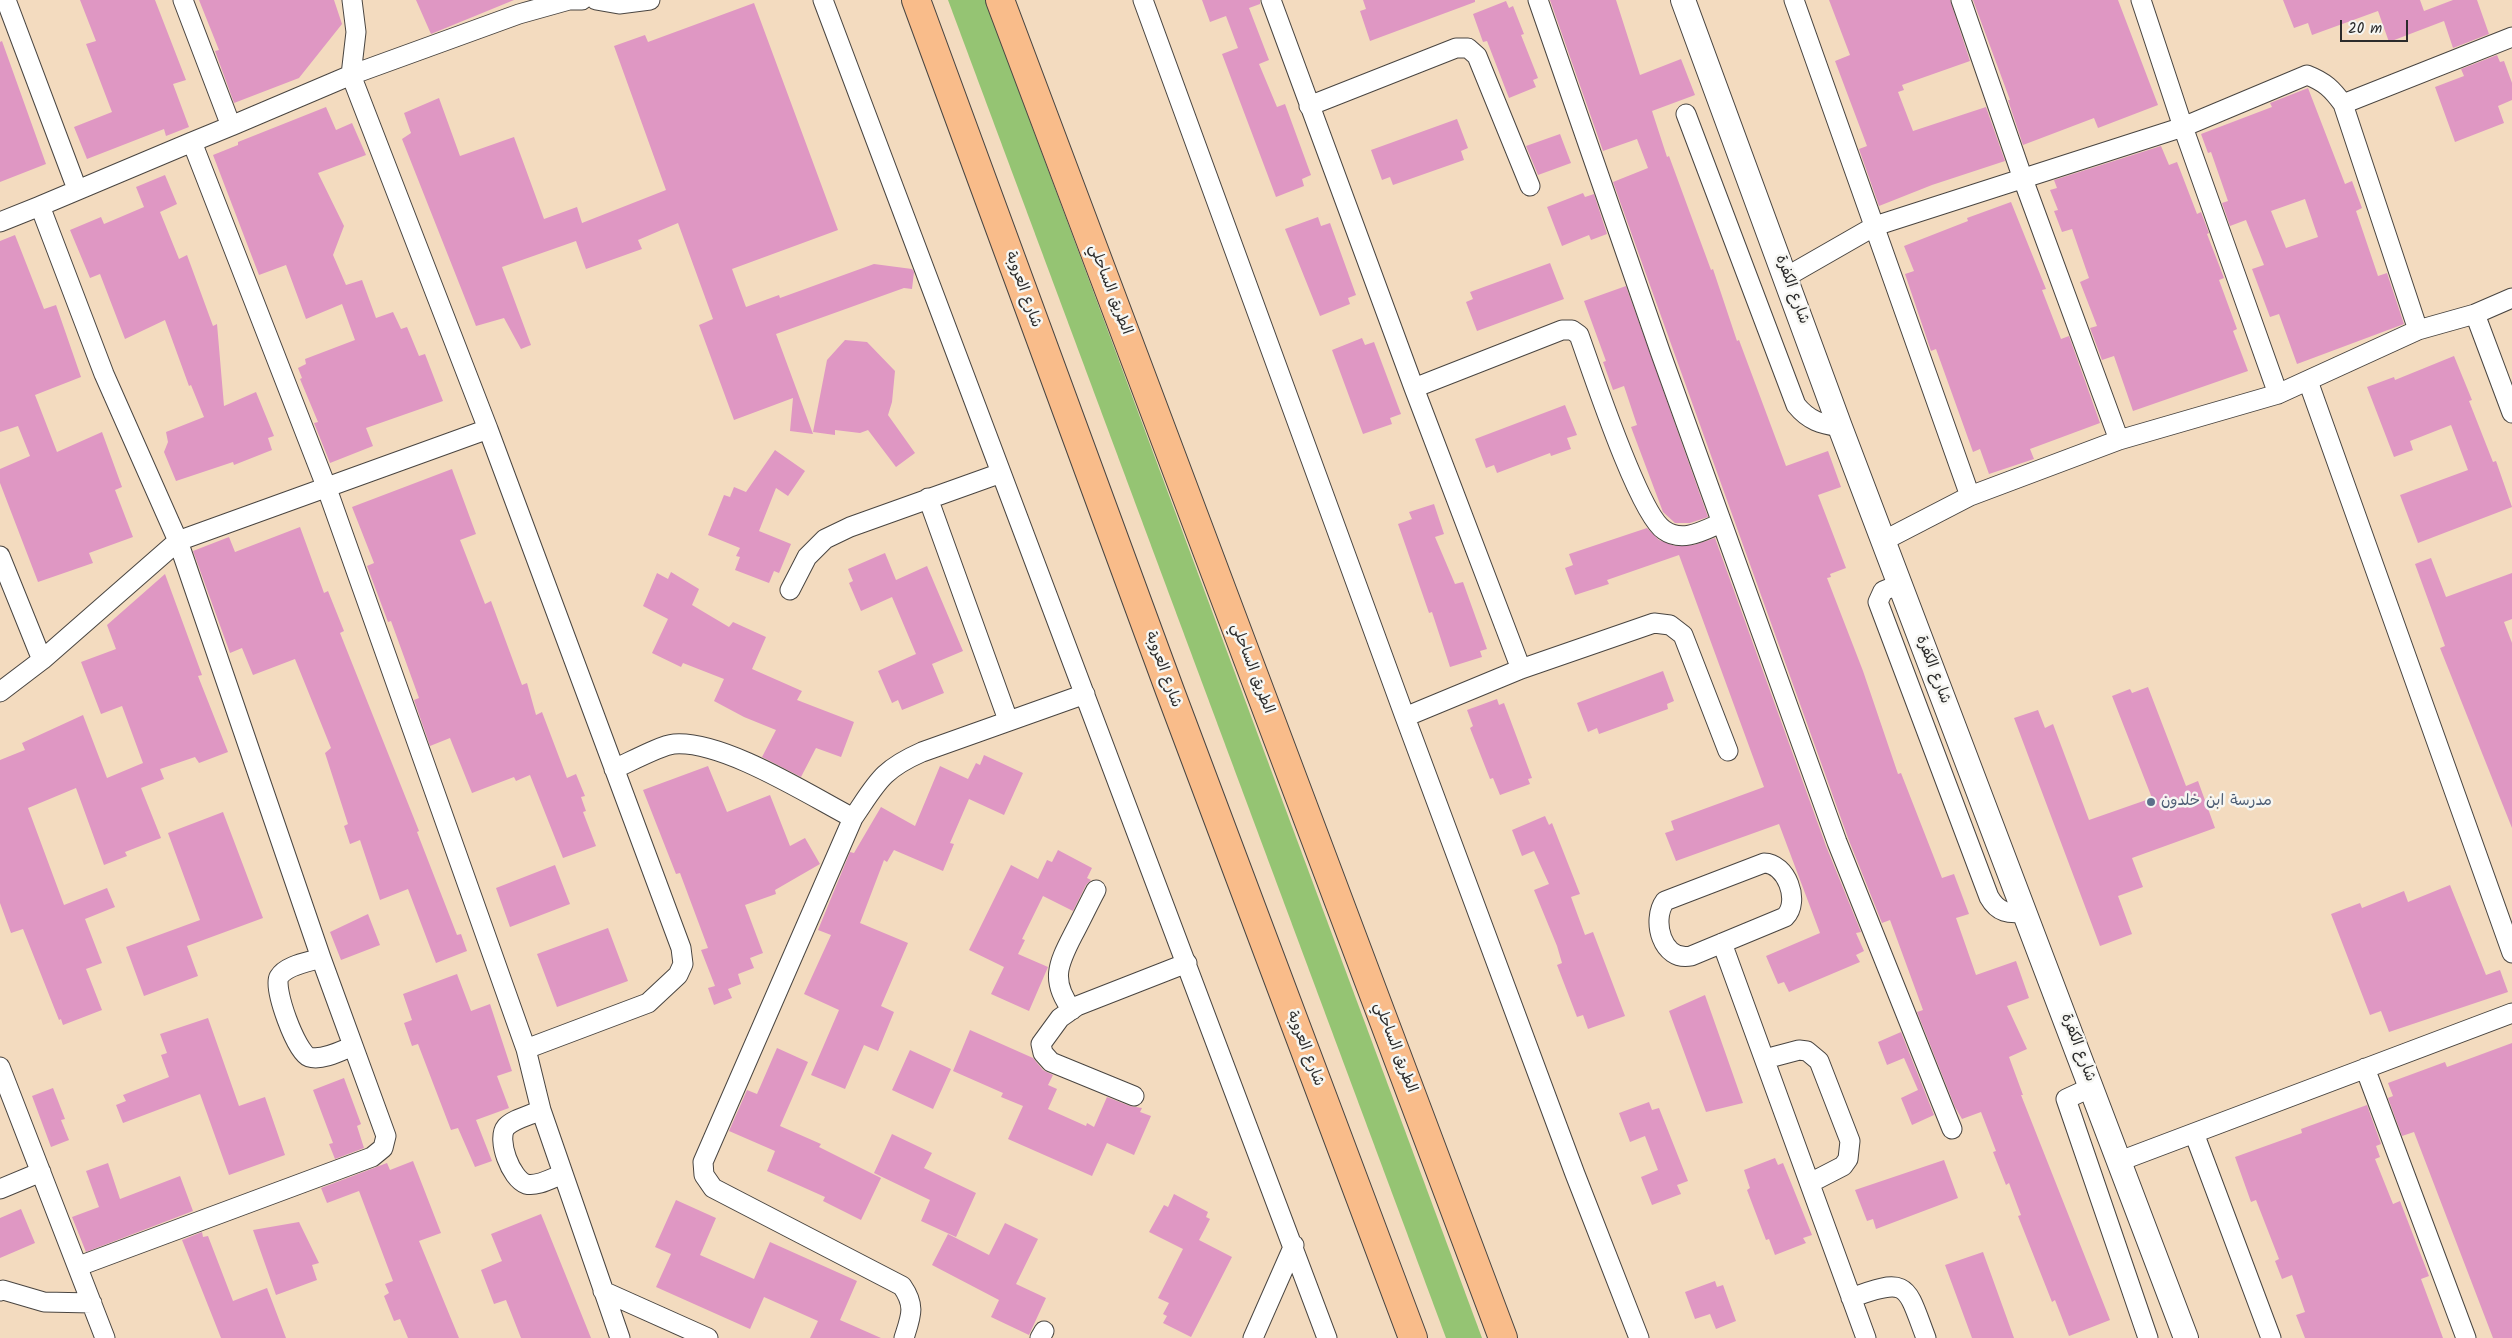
<!DOCTYPE html>
<html>
<head>
<meta charset="utf-8">
<style>
	body { margin:0 }
	#map { position:relative; width:2512px; height:1338px; overflow:hidden; background:#f3dbbf; font-family:Kalam,sans-serif }
	canvas { display:block }
	.scale { position:absolute; left:2340px; top:20px; width:68px; height:22px; box-sizing:border-box; border:2px solid #2b2b2b; border-top:0; padding-left:6px; font-size:15px; line-height:18px; white-space:nowrap; color:#2b2b2b; -webkit-text-stroke:4px #f6f6f2; paint-order:stroke }
</style>
</head>
<body>
<div id="map">
<canvas width="2512" height="1338"></canvas>
<div class="scale">20 m</div>
</div>
<script>
const ctx = document.querySelector('canvas').getContext('2d');
ctx.lineJoin = 'round';
function fillPath(path, color) {
  ctx.fillStyle = color;
  ctx.fill(path, 'evenodd');
}
function strokePath(path, color, width, dash) {
  ctx.strokeStyle = color;
  ctx.lineWidth = width;
  ctx.lineCap = dash ? 'butt' : 'round';
  ctx.setLineDash(dash || []);
  ctx.stroke(path);
}
function drawText(font, color, halo, rows, align = 'center') {
  ctx.font = font + ' Kalam,"Playpen Sans Arabic",sans-serif';
  ctx.lineWidth = 5;
  ctx.setLineDash([]);
  ctx.textBaseline = 'middle';
  ctx.strokeStyle = halo;
  ctx.fillStyle = color;
  for (const [text, x, y, turn = 0] of rows) {
    ctx.save();
    ctx.translate(x, y);
    ctx.rotate((+turn || 0) * Math.PI / 180);
    ctx.textAlign = isNaN(turn) ? turn : align;
    if (halo) ctx.strokeText(text, 0, 0);
    ctx.fillText(text, 0, 0);
    ctx.restore();
  }
}
const green = new Path2D(`
	M948,0H985L1482,1338H1446Z`);
const building = new Path2D(`
	M80,0H155L186,80L173,84L189,127L166,136L164,129L87,159L74,127L112,112L86,44L96,41Z
	M199,0H334L342,24L299,78L234,103L215,51L219,50Z
	M416,0H514L431,34Z
	M1202,0H1260V4L1249,8L1269,60L1259,64L1277,107L1285,104L1311,175L1302,179L1304,186L1276,197L1222,54L1238,48L1226,16L1210,22Z
	M1363,0H1475V2L1370,41L1360,11L1366,9Z
	M1550,0H1616L1640,75L1681,59L1695,95L1652,111L1667,157L1669,156L1711,270L1713,269L1737,341L1739,340L1786,466L1828,451L1841,487L1818,495L1846,568L1830,574L1831,577L1827,578L1863,671L1898,774L1901,773L1942,878L1954,874L1969,914L1956,918L1976,975L2016,961L2029,998L2007,1006L2027,1049L2009,1057L2023,1095H2021L2110,1320L2069,1336L2055,1300L2052,1302L2018,1216L2021,1215L2009,1183L2006,1185L1993,1152L1996,1151L1981,1112L1962,1119L1955,1107L1917,1012L1923,1010L1890,920L1882,923L1848,838L1613,182L1648,168L1637,139L1603,151Z
	M1829,0H1950L1970,61L1902,85L1904,90L1898,92L1913,131L1986,107L2005,161L1932,185L1879,206L1859,149L1867,146L1835,61L1850,55Z
	M1973,0H2118L2158,105L2098,128L2094,118L2023,145L2008,100H2010Z
	M2283,0H2420L2424,11L2453,0H2477L2489,34L2453,48L2444,21L2389,42L2378,11L2312,35L2308,23L2294,28Z
	M1506,1L1509,8L1513,6L1524,34L1521,35L1538,78L1533,80L1536,87L1509,98L1487,41L1483,42L1473,14Z
	M754,3L838,230L732,269L746,307L779,295L780,298L874,264L912,269L914,272L912,289L904,288L776,334L813,434L790,431L793,398L734,420L699,325L713,319L678,223L638,240L642,249L586,269L576,241L502,267L531,345L521,349L504,318L476,326L402,139L411,133L404,113L439,98L460,156L514,137L544,219L577,207L582,223L666,190L614,46L645,35L648,42Z
	M2,41L46,164L0,182V42Z
	M2497,55L2500,62L2504,61L2512,83V100L2498,106L2504,123L2455,142L2435,87L2464,76L2461,69Z
	M2308,88L2345,184L2352,181L2362,208L2356,211L2378,276L2387,273L2404,324L2297,364L2279,314L2270,317L2252,269L2264,265L2246,220L2230,226L2222,203L2228,201L2211,152L2208,153L2201,134L2272,107L2270,103ZM2305,199L2318,237L2286,248L2271,211Z
	M326,107L336,130L352,123L366,155L318,173L344,226L333,255L346,285L362,280L376,318L393,312L401,329L407,327L419,356L425,354L443,401L366,428L373,446L330,463L314,423L318,422L300,379L302,378L298,368L306,364L305,359L355,340L342,304L306,319L286,265L259,275L213,155L238,145V142Z
	M1457,119L1468,148L1461,151L1464,160L1393,185L1390,177L1382,180L1371,150Z
	M1560,134L1571,163L1538,175L1526,146Z
	M2161,146L2169,165L2177,162L2197,214L2201,212L2209,233L2207,234L2224,278L2219,280L2237,329L2233,331L2248,371L2133,411L2114,356L2102,360L2090,328L2097,326L2080,282L2089,278L2072,229L2062,232L2054,211L2058,210L2050,190L2057,188L2054,180Z
	M165,175L177,204L160,212L179,259L187,255L213,326L217,324L224,406L256,392L274,436L268,438L272,450L234,465L233,462L176,481L164,452L168,442L166,432L204,417L191,385L189,386L165,320L125,339L100,274L90,278L70,230L101,217L104,224L144,207L136,187Z
	M1583,193L1585,197L1594,194L1607,234L1591,240L1589,235L1562,246L1547,207Z
	M2011,202L2046,289L2042,290L2061,339L2069,336L2100,423L2030,449L2034,459L1989,474L1980,449L1973,452L1936,349L1931,351L1905,274L1914,271L1904,246L1968,221L1967,218Z
	M1318,217L1321,226L1330,223L1356,295L1348,298L1350,304L1320,316L1285,229Z
	M15,235L44,309L56,305L81,377L35,395L57,452L102,432L122,487L115,490L133,537L89,553L93,563L38,582L0,483V469L30,456L18,426L0,432V241Z
	M1550,263L1564,299L1477,331L1466,302L1473,299L1470,292Z
	M1626,286L1708,517L1690,523H1675L1663,512L1631,427L1637,425L1624,386L1613,390L1603,362L1606,361L1584,301Z
	M1362,338L1365,345L1374,342L1401,414L1390,418L1392,424L1363,434L1332,350Z
	M845,340L867,342L895,371L892,402L888,415L915,453L896,467L868,430L860,433L835,430V435L813,432L827,360Z
	M2454,356L2472,400L2469,401L2493,462L2496,461L2512,507L2418,543L2400,495L2468,470L2451,425L2410,441L2413,450L2394,457L2367,387L2394,377L2395,380Z
	M1565,405L1577,435L1567,438L1571,449L1551,456L1550,453L1497,473L1494,465L1486,468L1475,439Z
	M775,450L805,471L788,496L776,488L759,531L791,544L779,573L774,571L769,583L735,570L740,557L736,556L740,548L708,535L724,495L730,497L734,487L746,492Z
	M452,469L476,534L460,540L485,604L491,601L522,685L527,683L536,715L542,712L567,778L576,774L585,796L581,797L586,811L583,812L596,846L563,858L530,775L516,781L514,777L472,793L450,738L430,746L414,700L419,698L391,621L388,622L367,566L374,563L352,507Z
	M1434,504L1444,534L1435,537L1455,584L1463,582L1487,649L1480,651L1482,657L1450,667L1432,612L1429,613L1398,524L1412,519L1409,512Z
	M300,527L324,593L328,591L344,631L340,633L419,831L417,832L457,935L461,934L467,951L436,963L408,889L380,900L360,840L350,844L344,826L348,824L325,753L331,748L295,659L253,675L242,648L230,653L193,551L229,537L235,552Z
	M1647,528L1659,540L1675,546L1694,545L1715,538L1826,846L1861,932L1856,933L1864,951L1856,955L1860,962L1789,992L1784,982L1778,984L1766,956L1820,933L1779,824L1676,861L1665,833L1674,830L1671,821L1764,787L1679,555L1607,580L1609,584L1575,595L1565,568L1573,565L1569,554Z
	M885,553L896,580L927,566L963,651L932,664L944,693L902,710L898,700L892,703L878,671L916,654L892,597L861,611L849,583L853,581L848,569Z
	M2431,558L2446,597L2512,573V619L2504,622L2512,643V828L2440,648L2445,646L2415,564Z
	M671,572L699,589L692,605L729,627L733,622L766,637L752,669L802,691L797,700L854,722L841,757L816,748L801,777L762,757L776,730L744,717L714,701L724,679L683,663L681,667L652,653L668,619L643,606L657,573L668,579Z
	M165,574L202,675L198,676L228,752L199,763L195,757L160,769L164,779L141,788L161,838L125,852L127,856L104,865L76,788L28,808L64,905L107,888L115,907L85,919L102,963L86,969L102,1010L63,1025L61,1019L59,1020L23,929L11,933L0,903V760L25,750L22,743L83,715L107,778L143,763L122,706L101,714L81,662L116,649L107,625Z
	M1663,671L1674,701L1667,704L1668,709L1599,734L1597,728L1588,732L1577,703Z
	M2148,687L2186,786L2198,781L2215,828L2132,858L2143,887L2118,896L2132,934L2100,946L2014,718L2038,710L2045,728L2053,724L2089,820L2152,798L2112,696L2130,689L2132,693Z
	M1497,699L1499,705L1504,703L1532,778L1528,779L1530,784L1500,795L1493,778L1490,779L1470,728L1473,726L1467,710Z
	M984,755L1023,773L1004,815L969,799L950,843L954,844L943,871L894,850L887,862L884,860L860,923L908,943L881,1006L894,1012L878,1051L864,1045L845,1089L811,1075L839,1010L804,994L831,935L818,930L850,852L854,853L881,807L915,826L940,766L968,779L976,763L980,765Z
	M708,766L727,812L770,795L790,846L805,838L820,864L775,890L776,894L745,905L763,953L750,958L754,968L738,974L741,984L728,989L732,998L714,1005L708,988L715,986L701,950L708,948L680,873L676,874L643,790Z
	M223,812L263,918L187,946L198,976L144,996L126,947L200,920L168,833Z
	M1545,816L1549,825L1552,823L1580,894L1571,897L1585,935L1593,932L1625,1016L1588,1029L1583,1015L1577,1017L1557,965L1562,963L1557,946L1534,890L1549,884L1534,851L1522,856L1512,830Z
	M1058,850L1092,868L1087,878L1091,880L1086,885L1073,911L1043,896L1022,939L1025,940L1018,954L1048,967L1029,1011L991,994L1004,967L969,950L1011,865L1038,879L1047,860L1052,862Z
	M555,865L570,904L510,927L496,888Z
	M2450,885L2486,975L2500,970L2508,992L2389,1032L2381,1011L2370,1015L2331,914L2360,903L2362,908L2404,891L2408,902Z
	M368,914L380,945L341,960L330,932Z
	M608,928L628,981L557,1007L537,954Z
	M457,974L471,1011L490,1004L512,1071L497,1076L509,1108L476,1120L492,1161L475,1167L458,1128L451,1130L418,1044L412,1046L404,1023L412,1020L403,994Z
	M1705,995L1743,1103L1706,1112L1669,1011Z
	M208,1018L239,1106L265,1097L285,1155L229,1175L200,1094L123,1123L116,1105L126,1101L123,1095L169,1077L161,1055L167,1053L160,1034Z
	M970,1030L1033,1058L1043,1070L1053,1075L1048,1085L1057,1089L1048,1109L1086,1126L1087,1123L1094,1127L1107,1097L1130,1106L1142,1108L1140,1112L1151,1116L1134,1155L1107,1143L1092,1176L1008,1139L1023,1106L1001,1097L1003,1093L953,1071Z
	M1901,1032L1934,1115L1912,1125L1901,1098L1918,1090L1904,1058L1887,1065L1878,1042Z
	M2512,1043V1338H2493L2414,1132L2402,1136L2388,1098L2393,1096L2388,1083L2445,1062L2447,1067Z
	M777,1048L808,1062L780,1126L821,1144L819,1147L881,1178L861,1220L823,1201L825,1197L767,1171L775,1151L729,1131L747,1090L757,1094Z
	M910,1050L951,1069L933,1109L892,1090Z
	M344,1078L361,1124L357,1126L364,1148L335,1159L329,1144L333,1143L313,1090Z
	M53,1088L65,1119L61,1120L69,1140L51,1147L32,1096Z
	M1649,1102L1652,1110L1659,1108L1688,1181L1677,1185L1681,1194L1652,1205L1641,1177L1658,1170L1645,1136L1630,1142L1619,1113Z
	M2367,1105L2381,1144L2376,1146L2380,1157L2375,1159L2393,1204L2400,1201L2429,1276L2421,1279L2443,1338H2305L2296,1315L2305,1312L2292,1275L2282,1279L2275,1261L2279,1259L2256,1200L2251,1202L2235,1157L2302,1133L2301,1129Z
	M892,1134L932,1153L924,1168L976,1193L956,1237L921,1221L930,1200L874,1173Z
	M1775,1158L1778,1165L1783,1163L1812,1235L1803,1238L1806,1243L1775,1255L1769,1239L1766,1240L1747,1190L1750,1188L1744,1170Z
	M1944,1160L1958,1198L1876,1229L1873,1219L1867,1221L1855,1190Z
	M413,1161L441,1233L419,1241L459,1338H408L400,1319L394,1321L384,1296L389,1293L385,1284L393,1281L359,1191L327,1203L321,1188L387,1163L390,1170Z
	M108,1163L120,1199L180,1176L193,1211L86,1252L72,1217L99,1207L86,1171Z
	M1174,1194L1208,1212L1206,1217L1210,1219L1199,1240L1232,1257L1191,1337L1163,1323L1167,1316L1163,1314L1169,1303L1158,1298L1183,1249L1149,1232L1164,1205L1168,1207Z
	M676,1200L716,1218L700,1255L754,1279L770,1242L857,1281L840,1320L881,1338H810L818,1321L764,1297L750,1329L656,1287L671,1254L655,1247Z
	M21,1209L35,1243L0,1258V1218Z
	M541,1214L591,1338H521L506,1300L494,1304L481,1270L502,1261L491,1234Z
	M299,1222L319,1263L312,1265L317,1280L276,1295L253,1230Z
	M1005,1223L1038,1239L1016,1284L1046,1298L1029,1335L991,1317L999,1300L932,1265L948,1234L989,1255Z
	M202,1232L203,1237L208,1236L233,1301L267,1288L286,1338H221L182,1240Z
	M1983,1252L2014,1338H1972L1945,1265Z
	M1715,1281L1717,1287L1723,1285L1736,1321L1716,1329L1710,1314L1695,1319L1685,1292Z`);
const minor = new Path2D(`
	M6,0L77,189
	M183,0L231,126L192,142L326,486L526,1049L541,1110L620,1338
	M596,0L619,4L650,0
	M823,0L1327,1338
	M1143,0L1405,717L1575,1174L1639,1338
	M1271,0L1414,388L1521,669
	M1538,0L1661,354L1837,842L1952,1129
	M1794,0L1970,496
	M1961,0L2023,179L2119,440
	M2141,0L2183,127L2278,394
	M2343,104L2512,37
	M1309,106L1456,48H1468L1477,56L1530,186
	M1686,114L1796,405C1809,421 1821,424 1840,427
	M231,126L351,75L519,14L569,0H582
	M40,206L192,142
	M0,222L40,206L104,374L178,541L321,958L386,1136L383,1148L372,1157L79,1266
	M1786,277L1875,226L2183,127L2307,75C2325,82 2332,89 2343,104L2418,330
	M2475,314L2512,413
	M2308,381L2512,953
	M1414,388L1562,330H1572L1579,335C1592,371 1639,514 1664,530C1682,543 1703,531 1721,523
	M488,429L681,948L683,964L678,975L648,1003L526,1049
	M928,498L1008,720
	M1883,541L1970,496L2119,440L2278,394L2418,330L2475,314L2512,298
	M0,556L42,660
	M1900,584L1883,591L1878,602L1989,897C1998,913 2009,914 2025,912
	M790,590L807,557L825,539L850,527L1001,473
	M0,692L42,660L178,541L488,429L351,75L356,32L352,0
	M1405,717L1521,669L1654,623L1670,625L1683,635L1728,751
	M614,769C628,763 661,745 674,744C723,740 809,795 853,818
	M1764,863C1786,863 1801,901 1785,917L1691,956C1662,962 1651,920 1665,901Z
	M1722,943L1866,1338
	M321,958C309,962 286,965 279,977C273,988 296,1052 309,1057C322,1061 341,1051 353,1046
	M1072,1010C1050,981 1058,964 1073,935C1081,920 1088,905 1096,890
	M1765,1059L1799,1050L1807,1051L1819,1061L1850,1141L1848,1159L1843,1166L1810,1183
	M0,1067L105,1338
	M2365,1068L2466,1338
	M2092,1087L2066,1099L2148,1338
	M1134,1096L1051,1062L1043,1053L1041,1044L1060,1018L1077,1006L1187,963
	M541,1110C531,1115 513,1119 506,1127C496,1139 511,1179 526,1184C537,1187 552,1178 563,1174
	M2194,1133L2271,1338
	M2120,1161L2512,1013
	M0,1189L41,1172
	M0,1291L3,1290L44,1302L92,1303
	M603,1291L708,1338
	M1851,1298C1909,1276 1906,1285 1926,1338
	M904,1338C911,1316 916,1306 902,1286L713,1188L704,1175L703,1162L853,818C877,783 881,770 922,752L1085,694
	M1040,1338L1044,1331
	M1253,1338L1294,1245`);
const tertiary = new Path2D(`
	M1683,0L1840,427L2186,1338`);
const trunk = new Path2D(`
	M916,0L1170,691L1413,1338
	M1000,0L1503,1338`);
const markers = [
	[2151,802,5,"#5c6f8a"]
];
const streetNames = [
	["شارع العروبة",1022,290,70],
	["الطريق الساحلي",1109,290,69],
	["شارع الكفرة",1791,290,70],
	["الطريق الساحلي",1251,669,69],
	["شارع العروبة",1162,670,70],
	["شارع الكفرة",1932,670,69],
	["الطريق الساحلي",1394,1048,69],
	["شارع الكفرة",2077,1048,69],
	["شارع العروبة",1304,1049,69]
];
const serviceNames = [
	["مدرسة ابن خلدون",2161,802]
];
fillPath(green, '#95c473');
fillPath(building, '#df97c3');
strokePath(minor, '#494541', 21);
strokePath(tertiary, '#494541', 26);
strokePath(trunk, '#494541', 30);
strokePath(minor, '#fff', 19);
strokePath(tertiary, '#fff', 24);
strokePath(trunk, '#f9bc8a', 28);
for (const [x, y, r, color] of markers) {
  const dot = new Path2D();
  dot.arc(x, y, r, 0, 2 * Math.PI);
  ctx.fillStyle = color;
  ctx.fill(dot);
  strokePath(dot, '#f6f6f2', 2);
}
drawText('15px', '#2b2b2b', '#f6f6f2', streetNames);
drawText('15px', '#4e5e75', '#f6f6f2', serviceNames, 'left');
</script>
</body>
</html>
